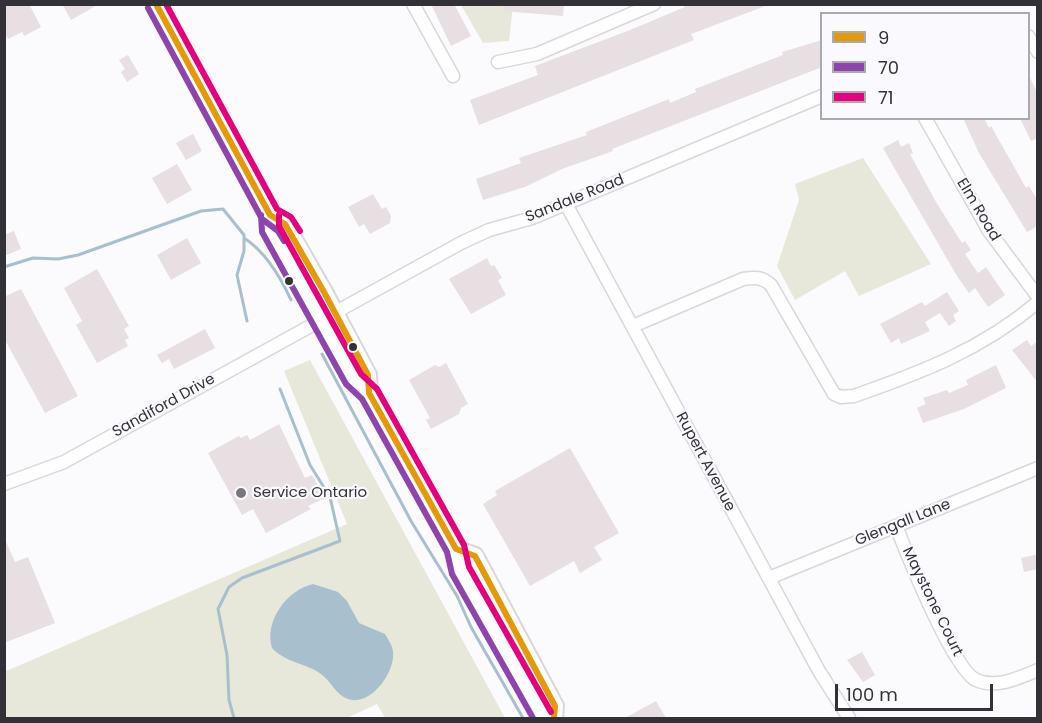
<!DOCTYPE html>
<html>
<head>
<meta charset="utf-8">
<style>
	body { margin:0 }
	#map { position:relative; width:1042px; height:723px; overflow:hidden; background:#fbfafc; font-family:Poppins,sans-serif }
	canvas { display:block }
	.frame { position:absolute; inset:0; border:6px solid #333138; pointer-events:none }
	.legend { position:absolute; left:820px; top:12px; width:210px; height:108px; box-sizing:border-box; background:#faf9fd; border:2px solid #aaa9ae; margin:0; padding:8px 10px; list-style:none; font-size:18px; color:#333138 }
	.legend li { display:flex; align-items:center; gap:12px; height:30px }
	.legend b { width:30px; border:2px solid #aaa9ae }
	.scale { position:absolute; left:835px; top:684px; width:158px; height:27px; box-sizing:border-box; border:3px solid #333138; border-top:0; padding-left:8px; font-size:18px; line-height:21px; white-space:nowrap; color:#333138; -webkit-text-stroke:4px #faf9fd; paint-order:stroke }
</style>
</head>
<body>
<div id="map">
<canvas width="1042" height="723"></canvas>
<div class="frame"></div>
<ul class="legend">
<li><b style="height:8px;background:#e39a06"></b>9</li>
<li><b style="height:8px;background:#8e44ad"></b>70</li>
<li><b style="height:8px;background:#e5007d"></b>71</li>
</ul>
<div class="scale">100 m</div>
</div>
<script>
const ctx = document.querySelector('canvas').getContext('2d');
ctx.lineJoin = 'round';
function fillPath(path, color) {
  ctx.fillStyle = color;
  ctx.fill(path, 'evenodd');
}
function strokePath(path, color, width, dash) {
  ctx.strokeStyle = color;
  ctx.lineWidth = width;
  ctx.lineCap = dash ? 'butt' : 'round';
  ctx.setLineDash(dash || []);
  ctx.stroke(path);
}
function drawText(font, color, halo, rows, align = 'center') {
  ctx.font = font + ' Poppins,sans-serif';
  ctx.lineWidth = 4.5;
  ctx.setLineDash([]);
  ctx.textBaseline = 'middle';
  ctx.strokeStyle = halo;
  ctx.fillStyle = color;
  for (const [text, x, y, turn = 0] of rows) {
    ctx.save();
    ctx.translate(x, y);
    ctx.rotate((+turn || 0) * Math.PI / 180);
    ctx.textAlign = isNaN(turn) ? turn : align;
    if (halo) ctx.strokeText(text, 0, 0);
    ctx.fillText(text, 0, 0);
    ctx.restore();
  }
}
const green = new Path2D(`
	M461,5H513L509,41L483,43Z
	M863,158L931,264L859,296L845,271L795,300L777,266L799,200L795,184Z
	M310,360L505,718H385L377,704L347,718H5L4,672L347,524L284,371Z`);
const water = new Path2D(`
	M313,584L338,592L347,601L359,623L385,634C388,639 392,645 393,651C396,671 371,707 348,699C336,695 331,681 321,674C306,663 286,663 272,648C264,621 287,590 313,584Z`);
const stream = new Path2D(`
	M244,238C266,252 280,276 291,300
	M4,267L33,258L58,259L78,255L201,211L223,209L244,235V251L237,275L247,321
	M322,354L411,521L457,596L471,627L523,718
	M234,718L229,700L227,655L218,609L229,587L242,578L340,541L330,497L310,465L280,389`);
const building = new Path2D(`
	M4,4H29L41,27L24,36L22,32L8,39L4,32Z
	M62,4H99L71,20Z
	M431,4H454L471,36L451,46Z
	M504,4H564L563,16L503,11Z
	M683,4L768,5L691,34L694,40L479,125L470,100L538,75L535,66L630,30L685,7Z
	M822,40V67L612,149L613,151L562,169L525,187L483,200L476,179L521,163L519,158L587,135L586,132L669,99L670,103L696,92L695,89L783,55L782,52Z
	M128,55L139,74L127,82L121,72L125,69L119,60Z
	M1029,76L1038,94V138L1031,141L1020,118H1029Z
	M963,118H984L989,128L991,126L1026,188L1029,186L1038,201V226L1027,232L979,153Z
	M193,134L202,151L186,160L176,143Z
	M898,140L901,147L909,143L913,153L910,154L936,202L962,243L965,241L971,250L965,254L978,273L986,267L1005,295L988,307L975,288L969,293L957,276L892,164L883,148Z
	M177,164L192,190L167,204L152,178Z
	M373,194L382,209L386,207L391,216L390,223L370,234L364,224L359,227L348,207Z
	M14,231L21,249L4,256V235Z
	M187,238L201,263L171,280L157,255Z
	M487,258L491,266L494,265L502,278L498,280L506,295L471,314L449,279Z
	M97,269L129,326L124,329L129,338L125,340L128,346L97,363L76,325L82,321L64,288Z
	M21,289L78,396L45,413L4,338V297Z
	M947,292L959,311L953,315L956,321L949,326L940,313L925,322L930,331L901,344L899,338L891,343L880,324L922,302L925,306Z
	M205,329L215,348L174,369L169,359L162,363L157,355Z
	M1027,340L1031,346L1038,341V383L1012,350Z
	M446,363L468,404L461,408L459,414L431,429L426,420L430,418L409,380L435,365L439,367Z
	M996,365L1006,388L964,409L923,423L917,408L926,404L923,398L947,390L949,393L968,385L966,380Z
	M279,424L305,478L312,475L325,498L308,506L311,509L266,533L253,509L242,515L208,453L239,436L241,438L247,435L250,440Z
	M570,448L619,533L594,547L602,560L580,573L574,561L530,586L483,504L497,495L495,491Z
	M4,537L15,562L28,557L55,623L4,643Z
	M1038,554V569L1024,572L1021,558Z
	M862,652L875,675L863,682L847,660Z
	M656,701L666,718H625Z`);
const minor = new Path2D(`
	M413,4L453,76
	M1028,36L1038,52
	M498,62L537,54L654,4
	M925,118L989,231L1038,297
	M566,204L819,671L849,718
	M633,326L743,279C755,277 762,277 771,285L834,394L841,397L854,396C922,372 981,350 1038,302
	M4,484L64,462L461,243L489,230L532,218L822,96
	M896,526C907,554 953,669 976,680C996,689 1019,678 1038,670
	M769,578L1038,468`);
const secondary = new Path2D(`
	M156,4L270,215L285,224L324,292L368,375L369,393
	M270,215V228L354,380L369,393L456,549L460,570L540,713L545,718
	M456,549L475,556L555,706L554,718`);
const bus1 = new Path2D(`
	M156,4L270,215L285,224L324,292L368,375L369,393L456,549L475,556L555,706L554,718`);
const bus2 = new Path2D(`
	M148,8L262,219L278,231L284,241
	M261,215L262,232L346,384L362,399L447,552L452,574L533,718`);
const bus3 = new Path2D(`
	M166,4L277,209L291,217L300,231
	M279,215V226L361,374L377,389L464,545L469,567L551,712`);
const markers = [
	[289,281,5,"#333138"],
	[353,347,5,"#333138"],
	[241,493,6,"#79777d"]
];
const streetNames = [
	["Sandale Road",575,199,-22],
	["Elm Road",978,210,59],
	["Sandiford Drive",164,406,-29],
	["Rupert Avenue",705,462,62],
	["Glengall Lane",903,523,-22],
	["Maystone Court",932,602,64]
];
const poiNames = [
	["Service Ontario",253,493]
];
fillPath(green, '#e7e8d9');
fillPath(water, '#a8bfce');
strokePath(stream, '#a8bfce', 3);
fillPath(building, '#e7dfe2');
strokePath(minor, '#d8d7da', 15);
strokePath(secondary, '#d8d7da', 20);
strokePath(minor, '#fefeff', 12);
strokePath(secondary, '#fefeff', 16);
strokePath(bus1, '#e39a06', 6);
strokePath(bus2, '#8e44ad', 6);
strokePath(bus3, '#e5007d', 6);
for (const [x, y, r, color] of markers) {
  const dot = new Path2D();
  dot.arc(x, y, r, 0, 2 * Math.PI);
  ctx.fillStyle = color;
  ctx.fill(dot);
  strokePath(dot, '#faf9fd', 2);
}
drawText('15px', '#333138', '#faf9fd', streetNames);
drawText('15px', '#333138', '#faf9fd', poiNames, 'left');
</script>
</body>
</html>
